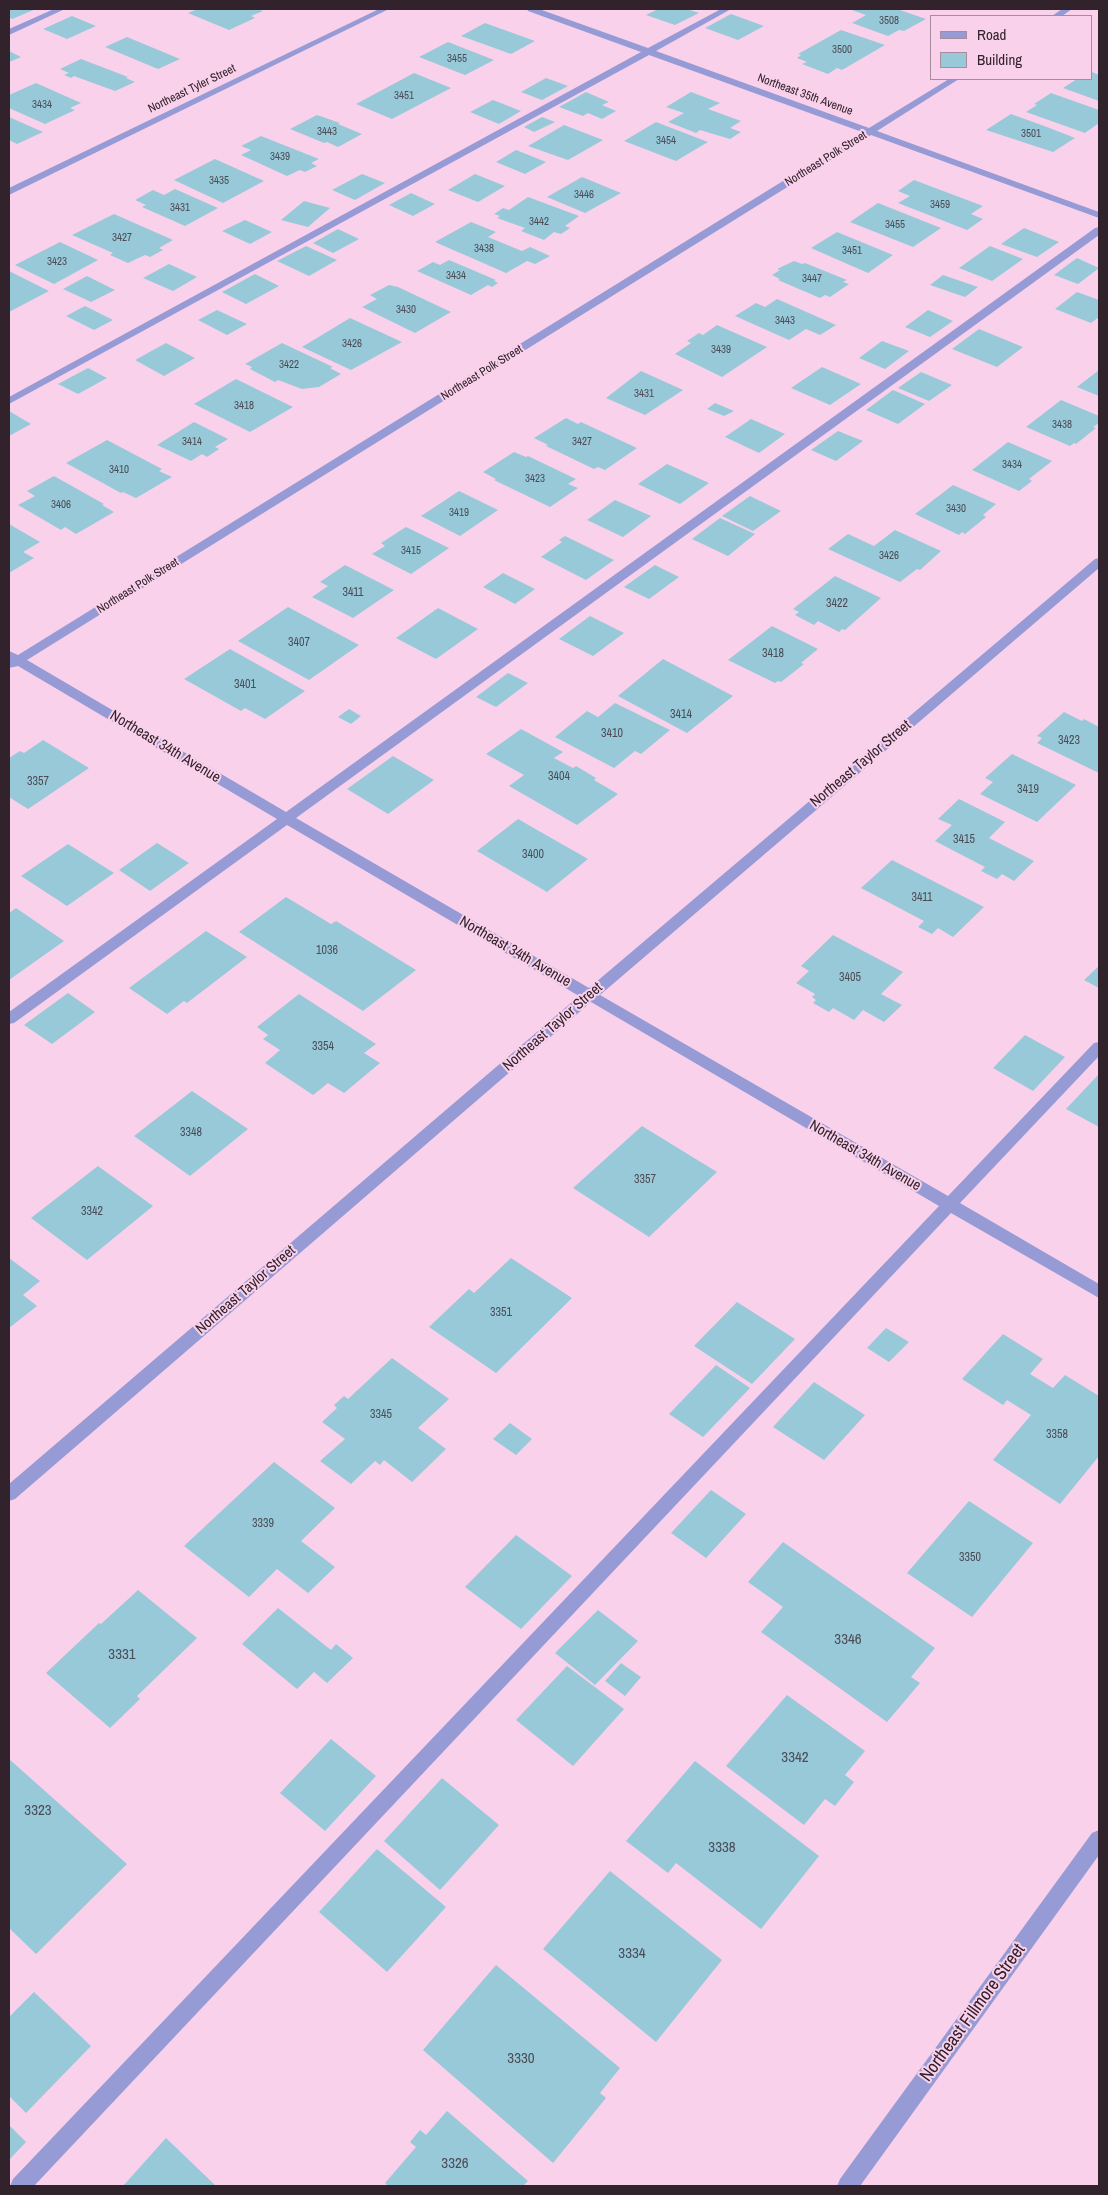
<!DOCTYPE html>
<html>
<head>
<meta charset="utf-8">
<style>
	body { margin:0 }
	#map { position:relative; width:1108px; height:2195px; overflow:hidden; background:#fad1eb; font-family:"Archivo Narrow",sans-serif }
	canvas { display:block }
	.frame { position:absolute; inset:0; border:10px solid #31222b; pointer-events:none }
	.legend { position:absolute; left:930px; top:15px; width:162px; height:65px; box-sizing:border-box; background:#fad1eb; border:1px solid #aa8b9e; margin:0; padding:6px 9px; list-style:none; font-size:15px; color:#31222b }
	.legend li { display:flex; align-items:center; gap:10px; height:25px }
	.legend b { width:25px; border:1px solid #aa8b9e }
</style>
</head>
<body>
<div id="map">
<canvas width="1108" height="2195"></canvas>
<div class="frame"></div>
<ul class="legend">
<li><b style="height:6px;background:#969bd5"></b>Road</li>
<li><b style="height:14px;background:#98c9d9"></b>Building</li>
</ul>
</div>
<script>
const ctx = document.querySelector('canvas').getContext('2d');
ctx.lineJoin = 'round';
function fillPath(path, color) {
  ctx.fillStyle = color;
  ctx.fill(path, 'evenodd');
}
function drawText(font, color, halo, rows, align = 'center') {
  ctx.font = font + ' "Archivo Narrow",sans-serif';
  ctx.lineWidth = 4;
  ctx.setLineDash([]);
  ctx.textBaseline = 'middle';
  ctx.strokeStyle = halo;
  ctx.fillStyle = color;
  for (const [text, x, y, turn = 0] of rows) {
    ctx.save();
    ctx.translate(x, y);
    ctx.rotate((+turn || 0) * Math.PI / 180);
    ctx.textAlign = isNaN(turn) ? turn : align;
    if (halo) ctx.strokeText(text, 0, 0);
    ctx.fillText(text, 0, 0);
    ctx.restore();
  }
}
const building = new Path2D(`
	M9,9H36L12,19L9,17Z
	M198,9H257L263,11L251,16L255,18L229,30L188,13Z
	M658,9H687L699,13L675,25L646,15Z
	M849,9H897L926,19L904,31L899,30L888,36L852,23L866,15Z
	M731,14L764,26L738,40L705,28Z
	M72,16L96,26L67,39L43,29Z
	M485,23L535,41L511,54L461,36Z
	M841,30L885,45L842,70L837,68L828,74L802,64L807,62L797,58L801,55L798,54Z
	M127,37L180,59L158,69L105,47Z
	M448,42L494,60L465,75L419,57Z
	M9,51L21,57L9,62Z
	M81,59L128,77L126,78L135,82L115,91L74,76L71,78L64,75L69,73L60,69Z
	M1092,72L1099,75V101L1063,88L1077,79H1092Z
	M414,73L451,88L392,119L356,104Z
	M546,78L568,86L542,100L521,92Z
	M36,83L81,103L70,108L75,110L45,124L9,108V95Z
	M586,92L609,102L602,105L616,111L602,119L588,113L583,116L559,107Z
	M691,92L720,103L708,109L741,121L730,128L741,132L730,139L700,130L696,133L668,122L684,113L666,107Z
	M1051,93L1099,110V123L1085,133L1026,112L1037,105L1034,104Z
	M493,100L521,111L499,124L470,112Z
	M1011,114L1047,127L1075,138L1053,152L986,130Z
	M317,115L340,123L338,124L362,134L338,147L327,142L324,143L290,129Z
	M9,117L43,132L17,144L9,140Z
	M542,117L555,122L534,132L524,127Z
	M656,122L708,142L676,161L624,141Z
	M564,125L603,140L568,160L528,146Z
	M261,136L319,159L311,163L317,166L305,172L300,170L287,176L241,155L251,150L241,146Z
	M516,150L546,162L525,174L496,162Z
	M215,159L264,181L223,203L174,180Z
	M362,174L385,183L355,200L332,190Z
	M475,174L505,186L478,202L448,190Z
	M582,177L621,193L585,213L547,197Z
	M914,180L983,206L971,214L983,219L967,230L898,203L910,196L898,191Z
	M175,189L218,208L185,226L142,207L146,205L135,200L153,190L164,195Z
	M411,193L435,204L413,216L389,205Z
	M528,197L579,216L565,226L570,228L561,234L554,232L544,240L521,231L525,228L497,218L500,216L494,214L503,208L509,210Z
	M304,201L330,208L308,227L281,220Z
	M878,203L941,228L913,247L850,222Z
	M114,214L173,240L159,248L163,250L150,257L145,255L128,263L110,255L113,253L72,235Z
	M245,220L272,232L250,244L222,231Z
	M471,222L496,232L488,237L522,251L530,247L550,256L535,264L527,261L506,273L435,242Z
	M1024,228L1059,242L1037,257L1001,244Z
	M338,229L359,239L333,253L313,243Z
	M837,232L893,255L868,273L811,248Z
	M60,242L98,260L54,284L15,265Z
	M306,246L337,260L309,276L277,261Z
	M990,246L1023,259L992,281L959,268Z
	M1077,258L1099,268L1078,284L1054,275Z
	M449,260L496,280L494,281L498,283L492,287L488,285L471,295L417,271L433,262L440,265Z
	M794,261L802,264L805,263L847,280L843,282L849,284L830,297L825,295L820,298L778,280L780,279L772,275L780,270L777,269Z
	M169,264L197,277L173,291L143,278Z
	M9,271L49,291L9,312Z
	M255,274L279,286L246,304L222,292Z
	M943,275L978,287L965,297L930,285Z
	M87,276L115,290L91,302L63,289Z
	M389,285L398,287L451,312L415,333L362,307L377,299L370,295Z
	M1077,292L1099,300V317L1091,323L1055,309Z
	M777,299L836,325L820,335L806,329L789,340L735,316L756,303L765,307Z
	M85,306L113,320L94,330L66,316Z
	M217,310L247,324L227,335L198,320Z
	M928,310L953,321L930,337L905,327Z
	M350,318L402,342L351,370L302,347Z
	M717,325L767,347L722,377L675,354L691,343L687,341L699,333L703,335Z
	M979,329L1023,347L997,367L952,349Z
	M882,341L909,351L885,369L859,358Z
	M166,343L195,358L164,376L135,360Z
	M282,343L333,367L330,368L341,374L319,387L302,389L278,380L275,382L250,369L252,367L245,364Z
	M822,367L861,384L830,405L791,388Z
	M88,368L107,378L78,394L58,384Z
	M1099,370V396L1077,387Z
	M641,371L683,390L645,415L606,398Z
	M921,372L952,385L929,401L898,388Z
	M236,379L293,407L250,432L194,404Z
	M893,390L925,404L898,424L866,410Z
	M1061,400L1099,416V423L1093,427L1096,428L1076,444L1074,443L1070,446L1026,427Z
	M715,403L734,411L724,416L707,409Z
	M9,411L31,424L9,436Z
	M566,418L578,424L581,422L637,448L605,470L598,467L594,469L546,446L548,445L534,438Z
	M751,419L785,434L759,453L725,437Z
	M194,422L228,439L215,447L219,449L207,457L202,454L191,461L157,445Z
	M838,431L863,441L836,461L811,450Z
	M107,440L162,469L159,471L172,477L136,498L123,492L121,493L66,463Z
	M1008,442L1052,461L1029,479L1032,481L1019,491L972,470Z
	M514,452L526,457L528,456L576,479L568,484L578,488L550,507L494,480L496,479L483,472Z
	M667,464L709,483L680,504L638,484Z
	M54,476L104,504L102,505L114,512L76,534L65,527L61,530L18,505L35,496L27,491Z
	M953,485L996,504L983,515L986,517L965,534L962,532L959,535L915,514Z
	M459,491L498,510L460,536L421,516Z
	M750,496L781,511L753,531L722,516Z
	M615,500L651,516L623,537L587,520Z
	M720,518L755,534L728,556L692,539Z
	M9,524L40,542L23,552L34,558L9,573Z
	M406,527L449,548L411,574L372,554L385,546L381,543Z
	M895,530L941,551L920,570L917,569L900,582L828,549L848,534L874,546Z
	M565,536L614,560L586,580L541,557L562,542L559,540Z
	M345,565L394,590L353,618L312,597L328,586L320,582Z
	M655,565L679,577L649,599L624,587Z
	M503,573L535,589L515,604L483,587Z
	M835,576L881,598L845,630L842,629L839,632L818,621L814,625L795,615L799,612L793,609Z
	M288,607L359,645L309,680L238,641Z
	M438,608L478,629L436,659L396,638Z
	M590,616L624,633L593,656L559,639Z
	M772,626L818,649L801,663L804,664L781,682L778,681L775,683L728,660Z
	M230,649L305,691L265,719L245,708L241,711L184,679Z
	M663,659L733,696L687,733L618,696Z
	M508,673L528,683L496,707L476,697Z
	M615,703L670,730L641,754L635,751L614,768L555,737L587,711L598,717Z
	M349,709L361,716L351,724L338,717Z
	M1064,712L1082,721L1084,719L1099,727V773L1037,743L1042,738L1037,736Z
	M521,729L563,752L554,758L573,768L576,766L596,778L594,780L618,794L577,825L509,786L524,775L486,754Z
	M43,740L89,768L28,809L9,797V758L20,751L24,753Z
	M1012,754L1076,785L1037,822L980,794L993,782L985,778Z
	M393,756L434,780L388,814L347,789Z
	M959,799L1005,822L989,838L1034,861L1014,881L1002,874L997,879L981,871L985,867L935,841L952,825L938,819Z
	M518,819L588,859L547,892L477,851Z
	M157,843L189,863L150,891L119,870Z
	M68,844L114,873L67,906L21,876Z
	M892,860L984,907L953,937L938,928L932,934L918,927L924,921L861,888Z
	M286,897L331,924L336,921L416,970L363,1011L239,932Z
	M16,908L64,941L9,980V913Z
	M206,931L247,957L187,1003L184,1001L167,1014L129,988Z
	M833,935L903,972L881,994L902,1005L884,1022L863,1010L854,1020L833,1008L829,1012L813,1003L816,1000L812,997L815,994L796,983L809,971L801,966Z
	M1099,966V988L1084,980Z
	M68,993L95,1012L52,1044L24,1025Z
	M299,994L376,1044L364,1053L380,1063L344,1093L328,1083L313,1095L265,1063L280,1050L263,1039L268,1035L257,1027Z
	M1025,1035L1065,1057L1033,1091L993,1068Z
	M1099,1074V1127L1066,1109Z
	M192,1091L248,1129L190,1176L134,1136Z
	M642,1126L717,1172L649,1237L573,1188Z
	M98,1166L153,1206L87,1260L31,1218Z
	M9,1258L40,1281L23,1295L37,1306L9,1328Z
	M511,1258L572,1298L496,1373L429,1327L469,1289L474,1293Z
	M737,1302L795,1339L752,1384L694,1346Z
	M886,1328L909,1342L889,1362L867,1348Z
	M1003,1334L1043,1359L1030,1374L1053,1388L1065,1375L1099,1396V1456L1060,1504L993,1460L1031,1415L1007,1400L1003,1405L962,1379Z
	M392,1358L449,1399L418,1428L446,1449L412,1482L384,1460L380,1465L375,1461L351,1484L320,1461L345,1439L322,1422L337,1408L334,1405L344,1396L348,1399Z
	M716,1365L750,1388L703,1437L669,1414Z
	M814,1382L865,1415L824,1460L773,1427Z
	M510,1423L532,1439L516,1455L493,1439Z
	M274,1462L335,1508L301,1541L335,1567L308,1593L277,1569L249,1597L184,1546Z
	M711,1490L746,1514L706,1558L671,1533Z
	M969,1501L1033,1543L972,1617L907,1573Z
	M516,1535L572,1576L521,1629L465,1587Z
	M783,1542L935,1648L911,1677L920,1683L887,1722L761,1632L783,1607L748,1582Z
	M138,1590L197,1638L137,1696L140,1699L110,1728L46,1673L99,1623L101,1624Z
	M278,1608L331,1650L336,1644L353,1658L327,1683L314,1672L297,1689L242,1644Z
	M598,1610L638,1641L595,1685L555,1653Z
	M621,1663L641,1677L625,1696L605,1681Z
	M567,1666L624,1709L573,1766L516,1720Z
	M787,1695L865,1751L845,1775L854,1782L835,1806L825,1799L804,1825L726,1766Z
	M331,1739L376,1776L325,1831L280,1793Z
	M9,1759L127,1864L36,1954L9,1928Z
	M695,1761L819,1856L761,1929L676,1863L668,1873L626,1841Z
	M442,1778L499,1825L440,1890L384,1841Z
	M377,1849L446,1907L387,1972L319,1912Z
	M610,1871L722,1960L656,2042L543,1949Z
	M496,1965L620,2068L600,2093L606,2098L553,2163L423,2050Z
	M34,1992L91,2046L26,2113L9,2096V2017Z
	M447,2111L528,2181L523,2186H388L385,2183L416,2147L410,2142L420,2130L426,2135Z
	M9,2125L26,2142L9,2160Z
	M166,2138L216,2186H123Z`);
const minor = new Path2D(`
	M54,9H65L9,35V29Z
	M379,9H389L9,195V188Z
	M527,9H539L648,48L721,9H731L656,51L869,128L949,79H959L877,131L1099,212V218L871,135L27,660L286,812L1095,228L1099,227V235L296,818L589,988L1095,559L1099,558V568L600,995L948,1196L1094,1043L1099,1042V1056L960,1203L1099,1284V1298L951,1213L34,2186H10L13,2179L939,1206L591,1002L15,1499L9,1501V1484L579,996L287,825L14,1023L9,1024V1012L277,819L18,666L9,668V651L18,655L862,132L649,55L9,404V397L641,52L528,11Z
	M1062,9H1072L1062,16H1052Z
	M1099,1830V1855L860,2186H837L840,2179L1092,1833Z`);
const farNumbernames = [
	["3508",889,21],
	["3500",842,50],
	["3455",457,59],
	["3451",404,96],
	["3434",42,105],
	["3443",327,132],
	["3501",1031,134],
	["3454",666,141],
	["3439",280,157],
	["3435",219,181],
	["3446",584,195],
	["3459",940,205],
	["3431",180,208],
	["3442",539,222],
	["3455",895,225],
	["3427",122,238],
	["3438",484,249],
	["3451",852,251],
	["3423",57,262],
	["3434",456,276],
	["3447",812,279],
	["3430",406,310],
	["3443",785,321],
	["3426",352,344],
	["3439",721,350],
	["3422",289,365],
	["3431",644,394],
	["3418",244,406],
	["3438",1062,425],
	["3414",192,442],
	["3427",582,442],
	["3434",1012,465],
	["3410",119,470],
	["3423",535,479],
	["3406",61,505],
	["3430",956,509],
	["3419",459,513],
	["3415",411,551],
	["3426",889,556]
];
const farStreetnames = [
	["Northeast Tyler Street",192,89,-26],
	["Northeast 35th Avenue",805,95,20],
	["Northeast Polk Street",826,159,-32],
	["Northeast Polk Street",482,373,-32],
	["Northeast Polk Street",138,586,-32]
];
const numberNames = [
	["3411",353,593],
	["3422",837,604],
	["3407",299,643],
	["3418",773,654],
	["3401",245,685],
	["3414",681,715],
	["3410",612,734],
	["3423",1069,741],
	["3404",559,777],
	["3357",38,782],
	["3419",1028,790],
	["3415",964,840],
	["3400",533,855],
	["3411",922,898],
	["1036",327,951],
	["3405",850,978],
	["3354",323,1047],
	["3348",191,1133],
	["3357",645,1180],
	["3342",92,1212],
	["3351",501,1313],
	["3345",381,1415],
	["3358",1057,1435],
	["3339",263,1524],
	["3350",970,1558]
];
const streetNames = [
	["Northeast 34th Avenue",165,747,31],
	["Northeast Taylor Street",861,764,-40],
	["Northeast 34th Avenue",515,952,30],
	["Northeast Taylor Street",553,1027,-41],
	["Northeast 34th Avenue",865,1156,30],
	["Northeast Taylor Street",246,1290,-41]
];
const nearNumbernames = [
	["3346",848,1640],
	["3331",122,1655],
	["3342",795,1758],
	["3323",38,1811],
	["3338",722,1848],
	["3334",632,1954],
	["3330",521,2059],
	["3326",455,2164]
];
const nearStreetnames = [
	["Northeast Fillmore Street",973,2013,-54]
];
fillPath(building, '#98c9d9');
fillPath(minor, '#969bd5');
drawText('11px', '#4b4c56', null, farNumbernames);
drawText('12px', '#31222b', '#fad1eb', farStreetnames);
drawText('12px', '#4b4c56', null, numberNames);
drawText('15px', '#31222b', '#fad1eb', streetNames);
drawText('15px', '#4b4c56', null, nearNumbernames);
drawText('18px', '#31222b', '#fad1eb', nearStreetnames);
</script>
</body>
</html>
